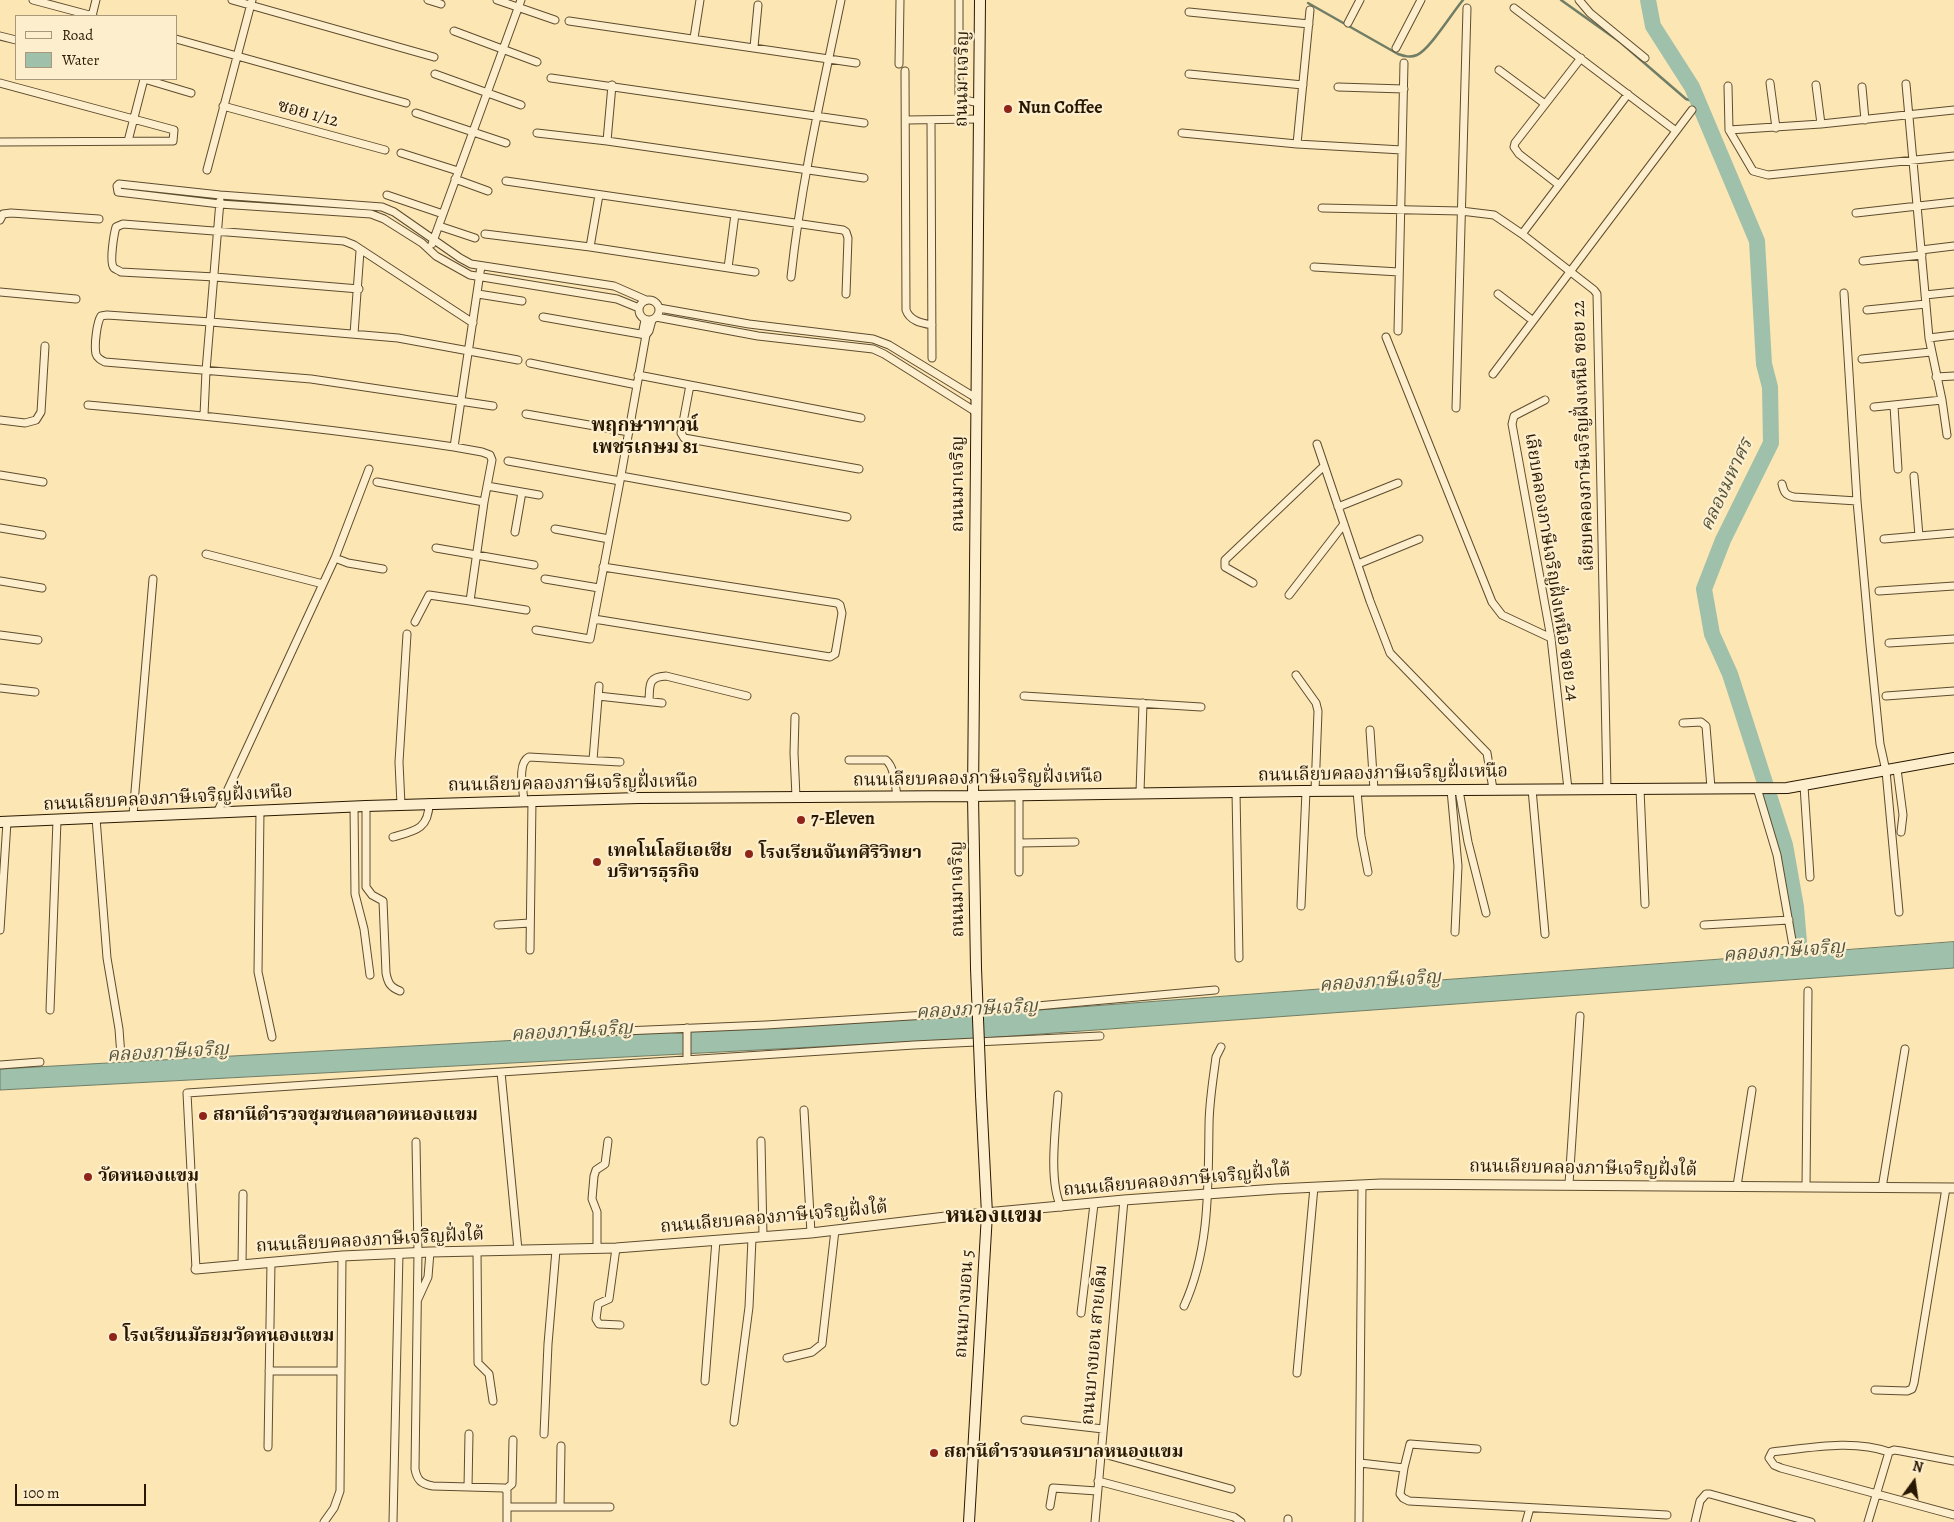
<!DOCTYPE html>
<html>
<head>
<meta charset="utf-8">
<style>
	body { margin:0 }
	#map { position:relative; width:1954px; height:1522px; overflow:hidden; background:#fce6b3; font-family:Alegreya,serif }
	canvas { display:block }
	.legend { position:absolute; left:15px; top:15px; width:162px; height:65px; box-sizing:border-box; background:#fdefce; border:1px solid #a8997c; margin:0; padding:6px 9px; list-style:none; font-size:15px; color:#291801 }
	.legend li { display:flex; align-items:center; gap:10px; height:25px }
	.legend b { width:25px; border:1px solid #a8997c }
	.north { position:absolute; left:1889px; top:1457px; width:50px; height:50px; -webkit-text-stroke:4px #fdefce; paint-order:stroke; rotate:14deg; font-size:14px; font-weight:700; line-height:20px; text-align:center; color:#291801 }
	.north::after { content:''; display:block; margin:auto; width:18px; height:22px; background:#291801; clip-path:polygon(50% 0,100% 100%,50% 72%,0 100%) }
	.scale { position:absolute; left:15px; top:1484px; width:131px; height:22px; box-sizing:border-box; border:2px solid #291801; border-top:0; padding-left:6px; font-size:15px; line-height:18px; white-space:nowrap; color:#291801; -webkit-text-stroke:4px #fdefce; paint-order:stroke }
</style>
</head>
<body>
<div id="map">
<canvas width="1954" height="1522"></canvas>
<ul class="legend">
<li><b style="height:6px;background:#fdefce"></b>Road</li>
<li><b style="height:14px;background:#9fc0ab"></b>Water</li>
</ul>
<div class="north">N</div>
<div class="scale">100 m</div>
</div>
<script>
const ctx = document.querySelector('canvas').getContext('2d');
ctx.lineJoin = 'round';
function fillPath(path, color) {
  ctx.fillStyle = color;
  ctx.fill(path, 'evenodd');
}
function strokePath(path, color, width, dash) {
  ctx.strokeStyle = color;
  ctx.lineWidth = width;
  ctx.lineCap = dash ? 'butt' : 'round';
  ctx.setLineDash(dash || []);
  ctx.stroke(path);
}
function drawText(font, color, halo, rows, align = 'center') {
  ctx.font = font + ' Alegreya,"Noto Serif Thai",serif';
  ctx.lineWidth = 4.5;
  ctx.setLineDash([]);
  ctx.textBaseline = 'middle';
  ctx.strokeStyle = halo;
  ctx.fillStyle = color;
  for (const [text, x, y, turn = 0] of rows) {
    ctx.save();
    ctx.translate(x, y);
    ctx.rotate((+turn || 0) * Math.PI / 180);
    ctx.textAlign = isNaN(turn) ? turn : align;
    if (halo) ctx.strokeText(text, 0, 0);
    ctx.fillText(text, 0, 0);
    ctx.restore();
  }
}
const water = new Path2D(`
	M1954,942V968L985,1038L0,1090V1069L985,1014Z`);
const stream = new Path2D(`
	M1561,0L1620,42L1686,99L1699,103
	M1308,3L1398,54C1404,56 1410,58 1417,55C1430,49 1452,13 1463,0`);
const river = new Path2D(`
	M1648,0L1653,26L1692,87L1757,241L1764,364L1770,387L1771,443L1723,540L1704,589L1712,634L1730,674L1785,845L1796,907L1801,966`);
const minor = new Path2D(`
	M33,0L93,16
	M232,0L434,57
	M428,0L441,4
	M497,0L555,20
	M959,0V94C964,101 970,101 979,103
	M1579,0L1590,13L1645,58
	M1514,8L1676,131
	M1189,12L1309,24
	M92,16L96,0
	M569,21L856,63
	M1348,23L1360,0
	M454,31L537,62
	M0,36L16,40
	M694,38L700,0
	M176,39L406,103
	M754,47L758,5
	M1396,48L1421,0
	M899,64L900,0
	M1499,70L1545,104
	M905,71L906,310C910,321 921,323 932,325
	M435,74L521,105
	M1189,74L1303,85
	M551,78L864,123
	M0,83L174,130L173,141L0,142
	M1770,83L1776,128
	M1906,84L1929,338L1942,400L1947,435
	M1816,85L1821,124
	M1728,86L1729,130L1753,171L1768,175L1954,156
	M1338,87L1404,89
	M1862,87L1865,120
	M223,106L385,150
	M416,113L506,143
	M906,120L979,119
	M931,120L932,358
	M1729,130L1821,124L1954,110
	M537,133L607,141L864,178
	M1182,133L1297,144L1402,150
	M128,141L144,79L191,93
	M607,141L612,85
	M1297,144L1310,10
	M401,153L458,171
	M207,170L252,0
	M455,179L488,191
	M506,181L843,230L846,232L848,238L846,294
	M1559,185L1519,154L1514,147L1515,143L1581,58
	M387,195L443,214
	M1322,208L1461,211L1494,215L1522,234L1594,290L1597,294L1607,789
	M1856,213L1954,202
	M0,220L3,214L11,213L99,219
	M439,226L475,238
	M485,234L590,247L755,272
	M1522,234L1628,94
	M432,244L521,0
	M590,247L599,195
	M1921,250L1954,246
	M1863,261L1922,255
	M481,266L454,447L482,452L490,455L492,460L484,502L470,601L526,610
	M1314,267L1399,272
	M728,268L735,214
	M791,277C801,183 822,92 841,0
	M359,289L215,277L121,272C120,271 115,269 114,268C109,263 114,234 116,227L123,224L344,241L354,245L473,323
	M0,292L76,299
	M1844,293L1857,501L1870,645L1880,744L1886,771L1899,912
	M478,294L522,301
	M1498,294L1532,320
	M1925,295L1954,292
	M639 310a10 10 0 1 1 20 0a10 10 0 1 1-20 0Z
	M639,308L617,299L470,275L436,256L422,243L384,219L371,214L220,204L118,192L117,186L119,184L220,195L382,207L394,212L460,258L471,264L614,286L646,300
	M659,308L749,324L873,339L889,345L976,398
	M1867,310L1926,304
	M656,317L758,336L873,349L884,354L976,412
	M645,320L643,330L646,335L649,331L652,320
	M1398,331L1404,63
	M354,334L360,251
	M1386,337L1492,602L1502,615L1551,638
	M1929,338L1954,335
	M1862,359L1931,352
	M530,363L637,385
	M1493,374L1692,110
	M638,375L861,418
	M1936,377L1954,376
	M690,385L681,433L684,438L859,469
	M1545,400L1514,416L1512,424L1551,638L1568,789
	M88,405C211,416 333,429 454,447
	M493,406L311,379L105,362C101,360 97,358 96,354C94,345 97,322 101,316L107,315L211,322L398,338L518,360
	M1894,406L1898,469
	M1874,407L1942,400
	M1456,408L1467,8
	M526,414L629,432
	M204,415L206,371L220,201
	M0,420L25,423L36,420L41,412L45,346
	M1317,444L1370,601L1390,653L1487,753L1493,789
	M508,461L620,481
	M0,475L43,482
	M621,476L847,517
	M1914,476L1919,536
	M377,482L484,502
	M1782,484C1784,492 1785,495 1794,497L1857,501
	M487,486L539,495
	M1338,507L1398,483
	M0,528L42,535
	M555,529L609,539
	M515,532L522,492
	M1884,539L1954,533
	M436,548L534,565
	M206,554L323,584L217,813
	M335,558L369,469
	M1358,564L1419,539
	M545,579L599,588
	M0,581L42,588
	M1253,583L1225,567V560L1324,466
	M323,584L335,558L348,563L383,569
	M1879,591L1954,586
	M1289,595L1344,524
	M594,619L830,657L835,654L836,649L842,613L840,605L837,603L603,567
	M415,622L429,595L470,601
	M536,630L590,639L620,481L646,335L543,317
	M0,635L38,640
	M1889,643L1954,639
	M1296,675L1316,703L1318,711L1315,791
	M0,688L35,692
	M598,696L662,703
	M1024,696L1201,707
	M1886,696L1954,691
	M649,701C650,686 647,677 666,676L747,696
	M795,717L794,753L796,797
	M1683,723L1701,722L1706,726L1711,788
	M1370,730L1374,790
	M593,760L599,686
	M849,760H886C895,768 895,785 897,796
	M1897,769L1903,815L1901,832
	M1804,786L1810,877
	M1757,788L1777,855L1793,946
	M1532,789L1545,934
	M1640,789L1645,904
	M1451,790L1458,866L1455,932
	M1459,790L1468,842L1486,913
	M1357,791L1361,836L1368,872
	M1140,792L1143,703
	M1236,792L1239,958
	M1019,795V872
	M524,801C523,789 517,763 529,757L620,762
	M401,805L399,762L407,634
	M354,806L355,894L364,929L370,975
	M366,806V887L372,895L383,901L386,973C388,983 390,987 400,991
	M260,811L258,972L272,1037
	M133,815L153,579
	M96,818L107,958L119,1029L121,1056
	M393,837C415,831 429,829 429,803
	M1020,843L1075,842
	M1301,906L1306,791
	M498,925L530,923
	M1704,925L1789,920
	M0,930L7,822
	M530,950L532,800
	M50,1010L57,820
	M687,1028V1060
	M529,1035L766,1025L959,1013L1215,990
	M0,1065L40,1062
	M501,1072L914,1045L1100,1036
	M1058,1095C1056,1126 1048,1180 1061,1207
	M804,1110L811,1233
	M761,1141L763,1236
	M416,1142L418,1252L415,1469C417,1480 421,1484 433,1486L504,1488L507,1491V1522
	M1569,1184L1580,1016
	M1737,1186L1752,1090
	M1806,1187L1808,991
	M1882,1188L1905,1049
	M597,1248V1212L592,1199L594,1176L596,1170L605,1164L608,1141
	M616,1248L609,1299L598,1304L596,1319L599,1324L620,1325
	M477,1251L478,1363L489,1374L493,1401
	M242,1265L243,1194
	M196,1269L187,1093L501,1072L518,1250
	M418,1299L428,1277L430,1252
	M1184,1306C1210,1249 1208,1187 1209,1126C1209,1103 1213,1080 1216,1057L1221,1047
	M1081,1313L1094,1204
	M787,1358L812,1352L822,1344L835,1230
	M269,1371H340
	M1297,1373L1314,1187
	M705,1381L716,1240
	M1875,1390L1907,1391L1912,1389L1914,1383L1946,1188
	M1025,1420L1103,1429
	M734,1422L749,1307L752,1238
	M544,1434L548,1344L556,1250
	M268,1447L271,1262
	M1889,1452C1853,1439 1809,1448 1772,1452L1769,1458L1774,1465L1781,1468L1954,1515
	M1100,1453L1231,1489
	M1360,1463L1404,1468L1400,1494L1403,1498L1409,1501L1667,1515
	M1404,1468L1410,1444L1477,1449
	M1098,1481L1234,1517L1241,1522
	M468,1487L469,1434
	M506,1489L512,1484L513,1440
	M1050,1506L1053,1488L1097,1491
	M507,1507H610
	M560,1507L561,1446
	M324,1522L334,1508L340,1491L342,1256
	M393,1522L399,1253
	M1095,1522L1124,1200
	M1288,1522V1519
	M1359,1522L1362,1185
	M1526,1522L1530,1508
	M1695,1522L1700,1501L1706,1494H1710L1811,1522
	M1868,1522L1889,1452L1894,1450L1901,1451L1954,1461`);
const tertiary = new Path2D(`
	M196,1269L342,1256L430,1252L616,1248L811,1233L954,1216L1124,1200L1276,1189L1381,1184L1954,1188`);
const secondary = new Path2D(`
	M0,822L366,806L639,798L973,796L1301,791L1787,788L1954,758
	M976,968L973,796L980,0
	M969,1522L987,1214L981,1095`);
const secondaryBridge = new Path2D(`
	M976,968L981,1095`);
const markers = [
	[1008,109,5,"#8f2418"],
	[801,820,5,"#8f2418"],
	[749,854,5,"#8f2418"],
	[597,862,5,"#8f2418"],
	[203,1116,5,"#8f2418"],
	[88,1177,5,"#8f2418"],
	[113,1337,5,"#8f2418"],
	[934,1453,5,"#8f2418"]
];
const streetNames = [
	["ถนนมาเจริญ",963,79,-89],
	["ซอย 1/12",308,114,15],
	["เลียบคลองภาษีเจริญฝั่งเหนือ ซอย 22",1584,436,-92],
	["ถนนมาเจริญ",959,484,-90],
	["เลียบคลองภาษีเจริญฝั่งเหนือ ซอย 24",1551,567,81],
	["ถนนเลียบคลองภาษีเจริญฝั่งเหนือ",1383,774,-1],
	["ถนนเลียบคลองภาษีเจริญฝั่งเหนือ",978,779,-1],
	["ถนนเลียบคลองภาษีเจริญฝั่งเหนือ",573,784,-1],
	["ถนนเลียบคลองภาษีเจริญฝั่งเหนือ",168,799,-3],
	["ถนนมาเจริญ",958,889,-91],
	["ถนนเลียบคลองภาษีเจริญฝั่งใต้",1583,1169,1],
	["ถนนเลียบคลองภาษีเจริญฝั่งใต้",1177,1181,-5],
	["ถนนเลียบคลองภาษีเจริญฝั่งใต้",774,1218,-5],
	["ถนนเลียบคลองภาษีเจริญฝั่งใต้",370,1241,-3],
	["ถนนบางบอน 5",965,1304,-86],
	["ถนนบางบอน สายเดิม",1095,1345,-85]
];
const poiNames = [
	["Nun Coffee",1018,109],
	["7-Eleven",811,820],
	["เทคโนโลยีเอเชีย",607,852],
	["บริหารธุรกิจ",607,873],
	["โรงเรียนจันทศิริวิทยา",759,854],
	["สถานีตำรวจชุมชนตลาดหนองแขม",213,1116],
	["วัดหนองแขม",98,1177],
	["โรงเรียนมัธยมวัดหนองแขม",123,1337],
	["สถานีตำรวจนครบาลหนองแขม",944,1453]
];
const neighbourhoodNames = [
	["พฤกษาทาวน์",645,426],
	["เพชรเกษม 81",645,448]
];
const waterNames = [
	["คลองมหาศร",1727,485,-65],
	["คลองภาษีเจริญ",1784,952,-4],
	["คลองภาษีเจริญ",1380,982,-4],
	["คลองภาษีเจริญ",977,1010,-3],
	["คลองภาษีเจริญ",572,1032,-3],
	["คลองภาษีเจริญ",168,1053,-3]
];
const districtNames = [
	["หนองแขม",994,1217]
];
fillPath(water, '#9fc0ab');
strokePath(water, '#707d67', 1);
strokePath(stream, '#707d67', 2.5);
strokePath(river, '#9fc0ab', 16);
strokePath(minor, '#5e4c2e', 9);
strokePath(tertiary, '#5e4c2e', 11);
strokePath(secondary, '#291801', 12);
strokePath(minor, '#fdefce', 7);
strokePath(tertiary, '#fdefce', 9);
strokePath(secondary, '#fdefce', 10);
strokePath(secondaryBridge, '#291801', 12, []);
strokePath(secondaryBridge, '#fdefce', 10);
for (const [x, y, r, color] of markers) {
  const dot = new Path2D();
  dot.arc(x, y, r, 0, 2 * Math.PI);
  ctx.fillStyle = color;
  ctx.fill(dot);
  strokePath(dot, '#fdefce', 2);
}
drawText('18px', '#291801', '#fdefce', streetNames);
drawText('bold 18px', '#291801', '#fdefce', poiNames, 'left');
drawText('bold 19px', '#291801', '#fdefce', neighbourhoodNames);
drawText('italic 19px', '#52533c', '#fdefce', waterNames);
drawText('bold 22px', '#291801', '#fdefce', districtNames);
</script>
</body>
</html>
